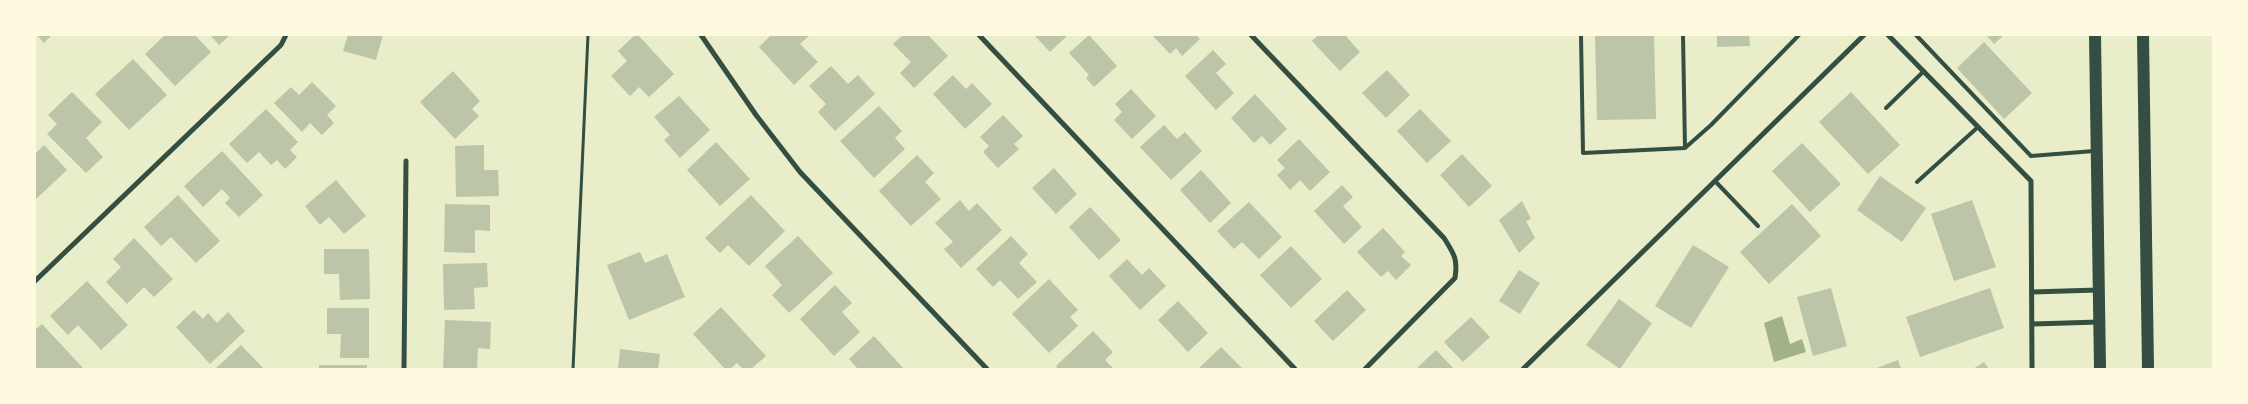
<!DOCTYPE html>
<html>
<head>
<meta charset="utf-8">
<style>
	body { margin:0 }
	#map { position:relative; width:2248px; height:404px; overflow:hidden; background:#e9edc9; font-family:"Alegreya Sans",sans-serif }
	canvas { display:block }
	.frame { position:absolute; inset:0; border:36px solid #fefae0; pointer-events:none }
</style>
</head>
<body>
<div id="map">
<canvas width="2248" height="404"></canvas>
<div class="frame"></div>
</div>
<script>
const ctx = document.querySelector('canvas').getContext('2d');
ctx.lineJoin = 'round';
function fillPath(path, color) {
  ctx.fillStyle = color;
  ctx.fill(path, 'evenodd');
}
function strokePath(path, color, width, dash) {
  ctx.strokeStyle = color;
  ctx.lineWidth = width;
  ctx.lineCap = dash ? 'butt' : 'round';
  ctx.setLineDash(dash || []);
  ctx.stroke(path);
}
const water = new Path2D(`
	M1782,316L1790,344L1802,339L1806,352L1774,362L1764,323Z`);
const building = new Path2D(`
	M37,35H52L44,43Z
	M165,35H195L211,52L175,86L145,54Z
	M210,35H230L219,45Z
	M348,35H383L376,60L343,51Z
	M635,35H638L674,74L649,97L639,87L630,96L611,76L627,61L618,51Z
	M771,35H810L800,44L818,62L794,85L759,47Z
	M903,35H928L948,56L914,88L900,73L911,62L893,44Z
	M1034,35H1068L1050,52Z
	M1089,35L1117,66L1094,87L1086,78L1089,75L1069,53Z
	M1152,35H1196L1200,39L1182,56L1176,48L1170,54Z
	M1318,35H1345L1360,52L1340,71L1312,41Z
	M1595,35H1654L1656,119L1597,120Z
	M1717,35H1749L1750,46L1717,47Z
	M1986,35H2004L1994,44Z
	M1984,42L2032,93L2004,119L1957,68Z
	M1213,50L1226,64L1216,73L1234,93L1216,110L1185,76Z
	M133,59L167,95L129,130L95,94Z
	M831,66L848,84L858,75L875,94L835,131L818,112L826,104L809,86Z
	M1387,70L1410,95L1386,118L1362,93Z
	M453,71L480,101L472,109L479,116L455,139L420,102Z
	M953,75L966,89L972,83L992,104L965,129L933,94Z
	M312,82L336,106L327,115L334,123L322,135L310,123L302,132L274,103L291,87L299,95Z
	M1131,89L1156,116L1132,139L1114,120L1122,112L1115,104Z
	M72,92L102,122L86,138L103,157L86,173L47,134L57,124L48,115Z
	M1851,92L1900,145L1868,174L1819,122Z
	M1255,94L1287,129L1270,145L1262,136L1254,143L1231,118Z
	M679,96L710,130L680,158L664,140L670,135L654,117Z
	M879,106L902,131L895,138L905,149L874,178L840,141Z
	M266,109L298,142L290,150L297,157L285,169L277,160L271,165L259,152L247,163L229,144Z
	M1420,109L1451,141L1427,163L1397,131Z
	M1003,115L1023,136L1014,144L1019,149L998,168L983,152L989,146L980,137Z
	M1164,125L1177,139L1185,132L1202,151L1171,180L1140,147Z
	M1299,139L1330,172L1310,191L1300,180L1290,190L1277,175L1285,168L1277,160Z
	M716,142L750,179L720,206L687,170Z
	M1802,143L1841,184L1810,212L1772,171Z
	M44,145L67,170L35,200V154Z
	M484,145V170H498L499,196L456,197L455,146Z
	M222,151L263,195L239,217L225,203L230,198L222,189L203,207L184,186Z
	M1462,154L1492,186L1469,207L1440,175Z
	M917,155L934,173L925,182L941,199L911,226L879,191Z
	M1054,168L1077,194L1056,214L1032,188Z
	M1201,170L1231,203L1210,223L1180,190Z
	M1880,176L1926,208L1902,242L1857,210Z
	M336,180L366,216L344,234L329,217L320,225L305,206Z
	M1342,185L1353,197L1343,206L1362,227L1344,244L1314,211Z
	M178,195L220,241L196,263L171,237L161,246L144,227Z
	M751,195L785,231L749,266L728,245L720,253L705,238Z
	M960,200L969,211L977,203L1002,230L961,268L944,249L953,242L935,223Z
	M1972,200L1996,267L1954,281L1931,214Z
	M1522,201L1531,219L1526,221L1535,238L1519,253L1499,220Z
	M1249,202L1282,237L1259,259L1242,242L1234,249L1217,231Z
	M445,204L490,205V231L475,230V253L444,252Z
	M1792,204L1821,236L1769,284L1740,252Z
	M1090,207L1121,240L1099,260L1069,227Z
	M1383,228L1405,252L1401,256L1411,265L1396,280L1388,271L1381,277L1357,252Z
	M798,236L833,273L789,313L772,295L782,285L765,266Z
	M1011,236L1028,254L1019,263L1037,282L1018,299L1000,280L993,287L976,269Z
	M134,238L173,279L154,297L144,287L127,304L106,282L121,267L113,259Z
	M1693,245L1729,267L1691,328L1655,306Z
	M1291,246L1322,279L1291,308L1260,275Z
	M324,249H369L370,299L340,300L339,274H324Z
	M640,252L645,263L667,254L685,297L629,320L607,265Z
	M1127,259L1142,275L1149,268L1166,286L1140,310L1109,276Z
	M487,263L488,287L474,288L475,309L444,310L443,264Z
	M1519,270L1540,283L1520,314L1499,301Z
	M1049,279L1078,310L1070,317L1078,326L1049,353L1012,314Z
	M87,281L128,325L101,350L78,325L68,335L50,316Z
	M835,285L852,303L842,312L860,332L834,356L800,319Z
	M1831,288L1847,346L1813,356L1797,297Z
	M1990,288L2004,328L1920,357L1906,317Z
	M1347,290L1366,310L1333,341L1314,321Z
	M1619,299L1652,323L1620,369L1586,345Z
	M1178,301L1208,333L1188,352L1158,320Z
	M721,307L766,356L751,369H743L737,363L730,369H725L693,334Z
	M327,308H369V358H340L341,334H327Z
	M194,310L203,319L208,313L217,323L228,312L245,331L210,364L176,327Z
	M1471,317L1490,337L1463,362L1444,342Z
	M445,320L491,322L490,349L478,348L477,369H443Z
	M42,324L83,368L82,369H35V330Z
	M1093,331L1113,352L1105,360L1114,369H1058L1056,366Z
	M874,336L904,369H858L849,359Z
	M241,345L264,369H215Z
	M1221,347L1243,369H1200L1199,368Z
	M620,349L660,354L658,369H618Z
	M1436,350L1454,369H1416Z
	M1898,360L1901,369H1874Z
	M1984,362L1989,369H1973Z
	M319,365H367V369H319Z`);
const path = new Path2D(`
	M573,369L588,35`);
const service = new Path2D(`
	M1581,35L1583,153L1685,148L1711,125L1799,35
	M1683,35L1685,148
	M1916,35L2031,156L2094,151
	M1886,108L1924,71
	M1715,181L1758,226
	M1917,182L1978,127`);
const minor = new Path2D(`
	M701,35L756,115L800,172L987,369
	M979,35L1295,369
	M1251,35L1444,238C1454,254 1458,259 1455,278L1365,369
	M1888,35L2031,181L2032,369
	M35,281L281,45L286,35
	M2032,292L2098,290
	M2033,324L2099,322
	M404,369L406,161
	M1523,369L1864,35`);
const primary = new Path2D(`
	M2095,35L2100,369
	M2143,35L2148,369`);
fillPath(water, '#a3b18a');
fillPath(building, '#bcc5a7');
strokePath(path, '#344e41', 3);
strokePath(service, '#344e41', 4);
strokePath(minor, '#344e41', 5);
strokePath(primary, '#344e41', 12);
</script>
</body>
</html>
